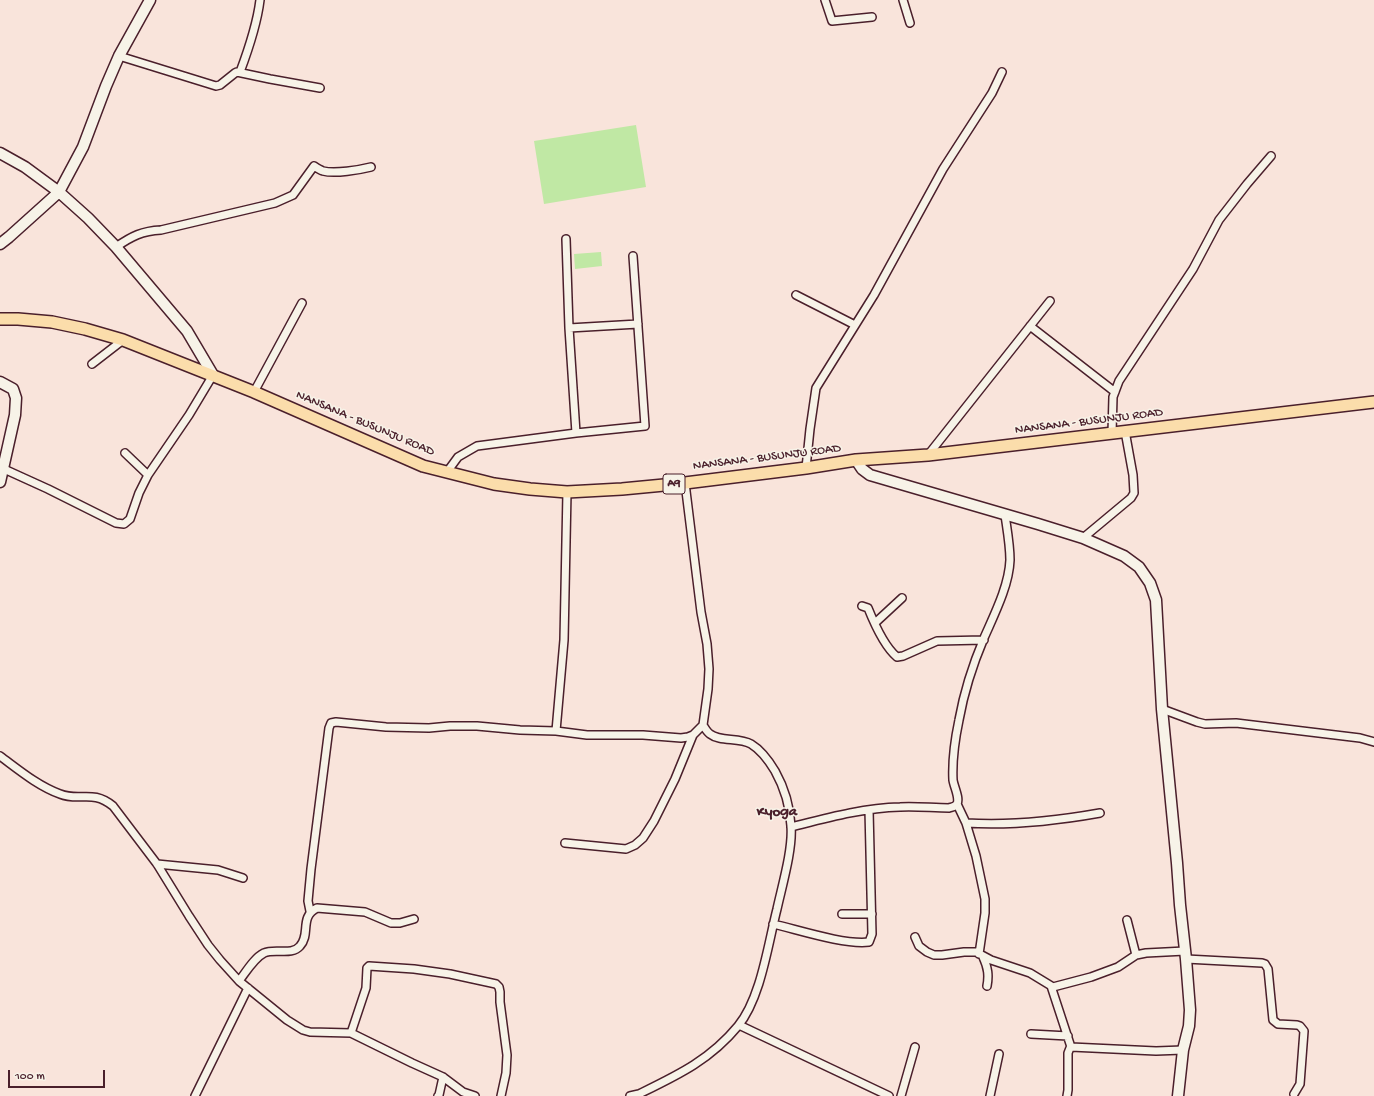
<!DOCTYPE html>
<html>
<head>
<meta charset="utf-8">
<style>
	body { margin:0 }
	#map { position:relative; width:1374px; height:1096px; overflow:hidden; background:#f9e4db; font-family:"Gochi Hand",sans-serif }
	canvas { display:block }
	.scale { position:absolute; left:8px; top:1070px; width:97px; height:18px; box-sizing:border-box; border:2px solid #4a1f2b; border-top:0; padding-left:5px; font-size:12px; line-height:14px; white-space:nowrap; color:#4a1f2b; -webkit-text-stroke:3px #f7f3e8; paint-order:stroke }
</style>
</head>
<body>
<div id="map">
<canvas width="1374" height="1096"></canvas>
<div class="scale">100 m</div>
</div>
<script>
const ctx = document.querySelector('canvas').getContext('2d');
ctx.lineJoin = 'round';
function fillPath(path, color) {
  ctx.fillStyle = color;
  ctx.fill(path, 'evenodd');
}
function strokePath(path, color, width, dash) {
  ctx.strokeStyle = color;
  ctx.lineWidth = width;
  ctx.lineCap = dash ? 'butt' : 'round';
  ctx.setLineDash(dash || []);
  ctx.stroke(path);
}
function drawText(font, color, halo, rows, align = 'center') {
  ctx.font = font + ' "Gochi Hand",sans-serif';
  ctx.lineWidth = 3;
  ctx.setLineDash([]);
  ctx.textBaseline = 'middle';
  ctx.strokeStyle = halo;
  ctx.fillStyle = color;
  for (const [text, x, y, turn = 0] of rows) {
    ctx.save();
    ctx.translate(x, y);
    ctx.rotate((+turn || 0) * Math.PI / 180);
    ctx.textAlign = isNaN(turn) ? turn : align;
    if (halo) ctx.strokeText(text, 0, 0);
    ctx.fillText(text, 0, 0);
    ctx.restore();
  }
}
const green = new Path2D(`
	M636,125L646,187L544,204L534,141Z
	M601,252L602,266L575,269L574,254Z`);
const street = new Path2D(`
	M825,0L832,21L872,17
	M903,0L910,23
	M119,56L216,86L220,85L235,73L237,72L270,79L320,88
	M240,72C249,48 257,25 260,0
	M566,239L569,328L576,433
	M116,247C132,236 142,231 161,230L275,203L293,195L314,166C317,168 320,170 323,171C335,174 359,170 371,167
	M796,295L855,325
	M1030,326L1115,392
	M569,328L638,324
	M92,364L123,340
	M254,392L302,303
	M1112,433L1113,397L1119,381L1193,269L1219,220L1247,184L1271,156
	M125,453L148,475
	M928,455L1050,301
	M806,468L810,429L816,388L874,295L943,169L992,93L1002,72
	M4,469L48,489L116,523L124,524L130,519L139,493L148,475L189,415L213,375
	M447,472L458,457L477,446L576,433L645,426L633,256
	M1083,538L1131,498L1134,493L1133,475L1125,431
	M862,606L868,608C874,623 885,647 897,657L903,656L937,641L984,640
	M875,623L902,598
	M1162,709L1197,722L1205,724L1236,723L1360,738L1374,742
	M556,731L564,640L567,492
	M0,756C19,770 38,786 60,794C80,802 92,789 113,806L157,864L189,916L208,945L220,960L239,981L287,1020L303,1030L310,1032L351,1033L412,1063L443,1077L463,1092L475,1096
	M957,804L966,823L976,856L985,899V913L979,954
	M966,823C1012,826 1055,821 1100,813
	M791,827C827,818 863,808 900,807C916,806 933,808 949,808C952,807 955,807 957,804C960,798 954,787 953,780C952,760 955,739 959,720C964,692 973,664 984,638C994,615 1009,586 1010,560C1010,545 1007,529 1005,515
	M565,843L626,849L635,845L643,838L654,821L675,779L693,735
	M157,864L218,870L243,878
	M310,911L308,901L311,869L329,728L331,723L336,722L386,727L429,728L450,726H477L520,730L556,731L587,735H643L681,738L688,737L693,735L703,725
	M842,914H872
	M1127,920L1136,955
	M773,924C799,930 844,945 869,942L872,934L869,810
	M915,937L919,946L927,952L934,955H942L964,952H976L991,960L1030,973L1053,987L1091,977L1118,967L1136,955L1146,953L1185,951
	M983,957C988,968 989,975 987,986
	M1186,959L1262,963L1265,964L1268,969L1273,1020L1278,1024L1297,1025L1300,1026L1304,1031L1300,1084L1294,1094
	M239,981C246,972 254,958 264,953C275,948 292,956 300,946C311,934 299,917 317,908L365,912L391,923H400L414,919
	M1051,986L1071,1047
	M739,1025L889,1096
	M351,1033L366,988L367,968L369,966L414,969L450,974L496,984L499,987L500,992V1002L507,1055L506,1073L501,1096
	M1031,1034L1068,1036
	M195,1096L248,988
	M438,1096L439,1095L443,1077
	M630,1096L639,1094C678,1075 710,1060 738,1026C761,998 768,944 777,909C782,886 793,849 791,826C790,807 784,787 775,771C769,761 761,750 751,744C739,737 720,742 710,734C707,732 705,728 703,725L708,689L709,669L707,644L701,612L685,483
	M901,1096L915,1047
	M990,1096L999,1054
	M1067,1096L1068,1090V1053L1070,1048L1071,1047L1156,1051L1183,1050`);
const secondary = new Path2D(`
	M0,153L25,167L59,192L88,218L116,247L187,331L213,375
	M0,244L9,237L59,192L83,147L106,86L119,56L150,0
	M0,382L13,389L16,398L15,415L0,482
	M856,460L862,469L870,475L1038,524L1083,538L1124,556L1139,567L1150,583L1156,600L1162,709L1177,863L1180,905L1186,959L1190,1010L1189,1026L1183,1050L1178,1096`);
const primary = new Path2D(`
	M0,319H18L52,322L85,329L123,340L254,392L423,466L494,484L530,489L567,492L622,489L685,483L806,468L856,460L928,455L1374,402`);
const shields = [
	[674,484,22]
];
const shieldNames = [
	["A9",674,484]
];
const streetNames = [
	["NANSANA - BUSUNJU ROAD",1089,422,-7],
	["NANSANA - BUSUNJU ROAD",365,424,23],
	["NANSANA - BUSUNJU ROAD",767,458,-7]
];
const quarterNames = [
	["Kyoga",777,813]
];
fillPath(green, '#c0e8a4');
strokePath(street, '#4a1f2b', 10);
strokePath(secondary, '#4a1f2b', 13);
strokePath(primary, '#4a1f2b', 14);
strokePath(street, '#f7f3e8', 7);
strokePath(secondary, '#f7f3e8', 10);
strokePath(primary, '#fbddab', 11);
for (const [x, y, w] of shields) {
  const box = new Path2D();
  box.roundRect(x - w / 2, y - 10, w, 20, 3);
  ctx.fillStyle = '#f7f3e8';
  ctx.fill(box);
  strokePath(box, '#4a1f2b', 1);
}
drawText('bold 12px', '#4a1f2b', null, shieldNames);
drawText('13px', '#4a1f2b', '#f7f3e8', streetNames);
drawText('bold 15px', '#4a1f2b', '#f7f3e8', quarterNames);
</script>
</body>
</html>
